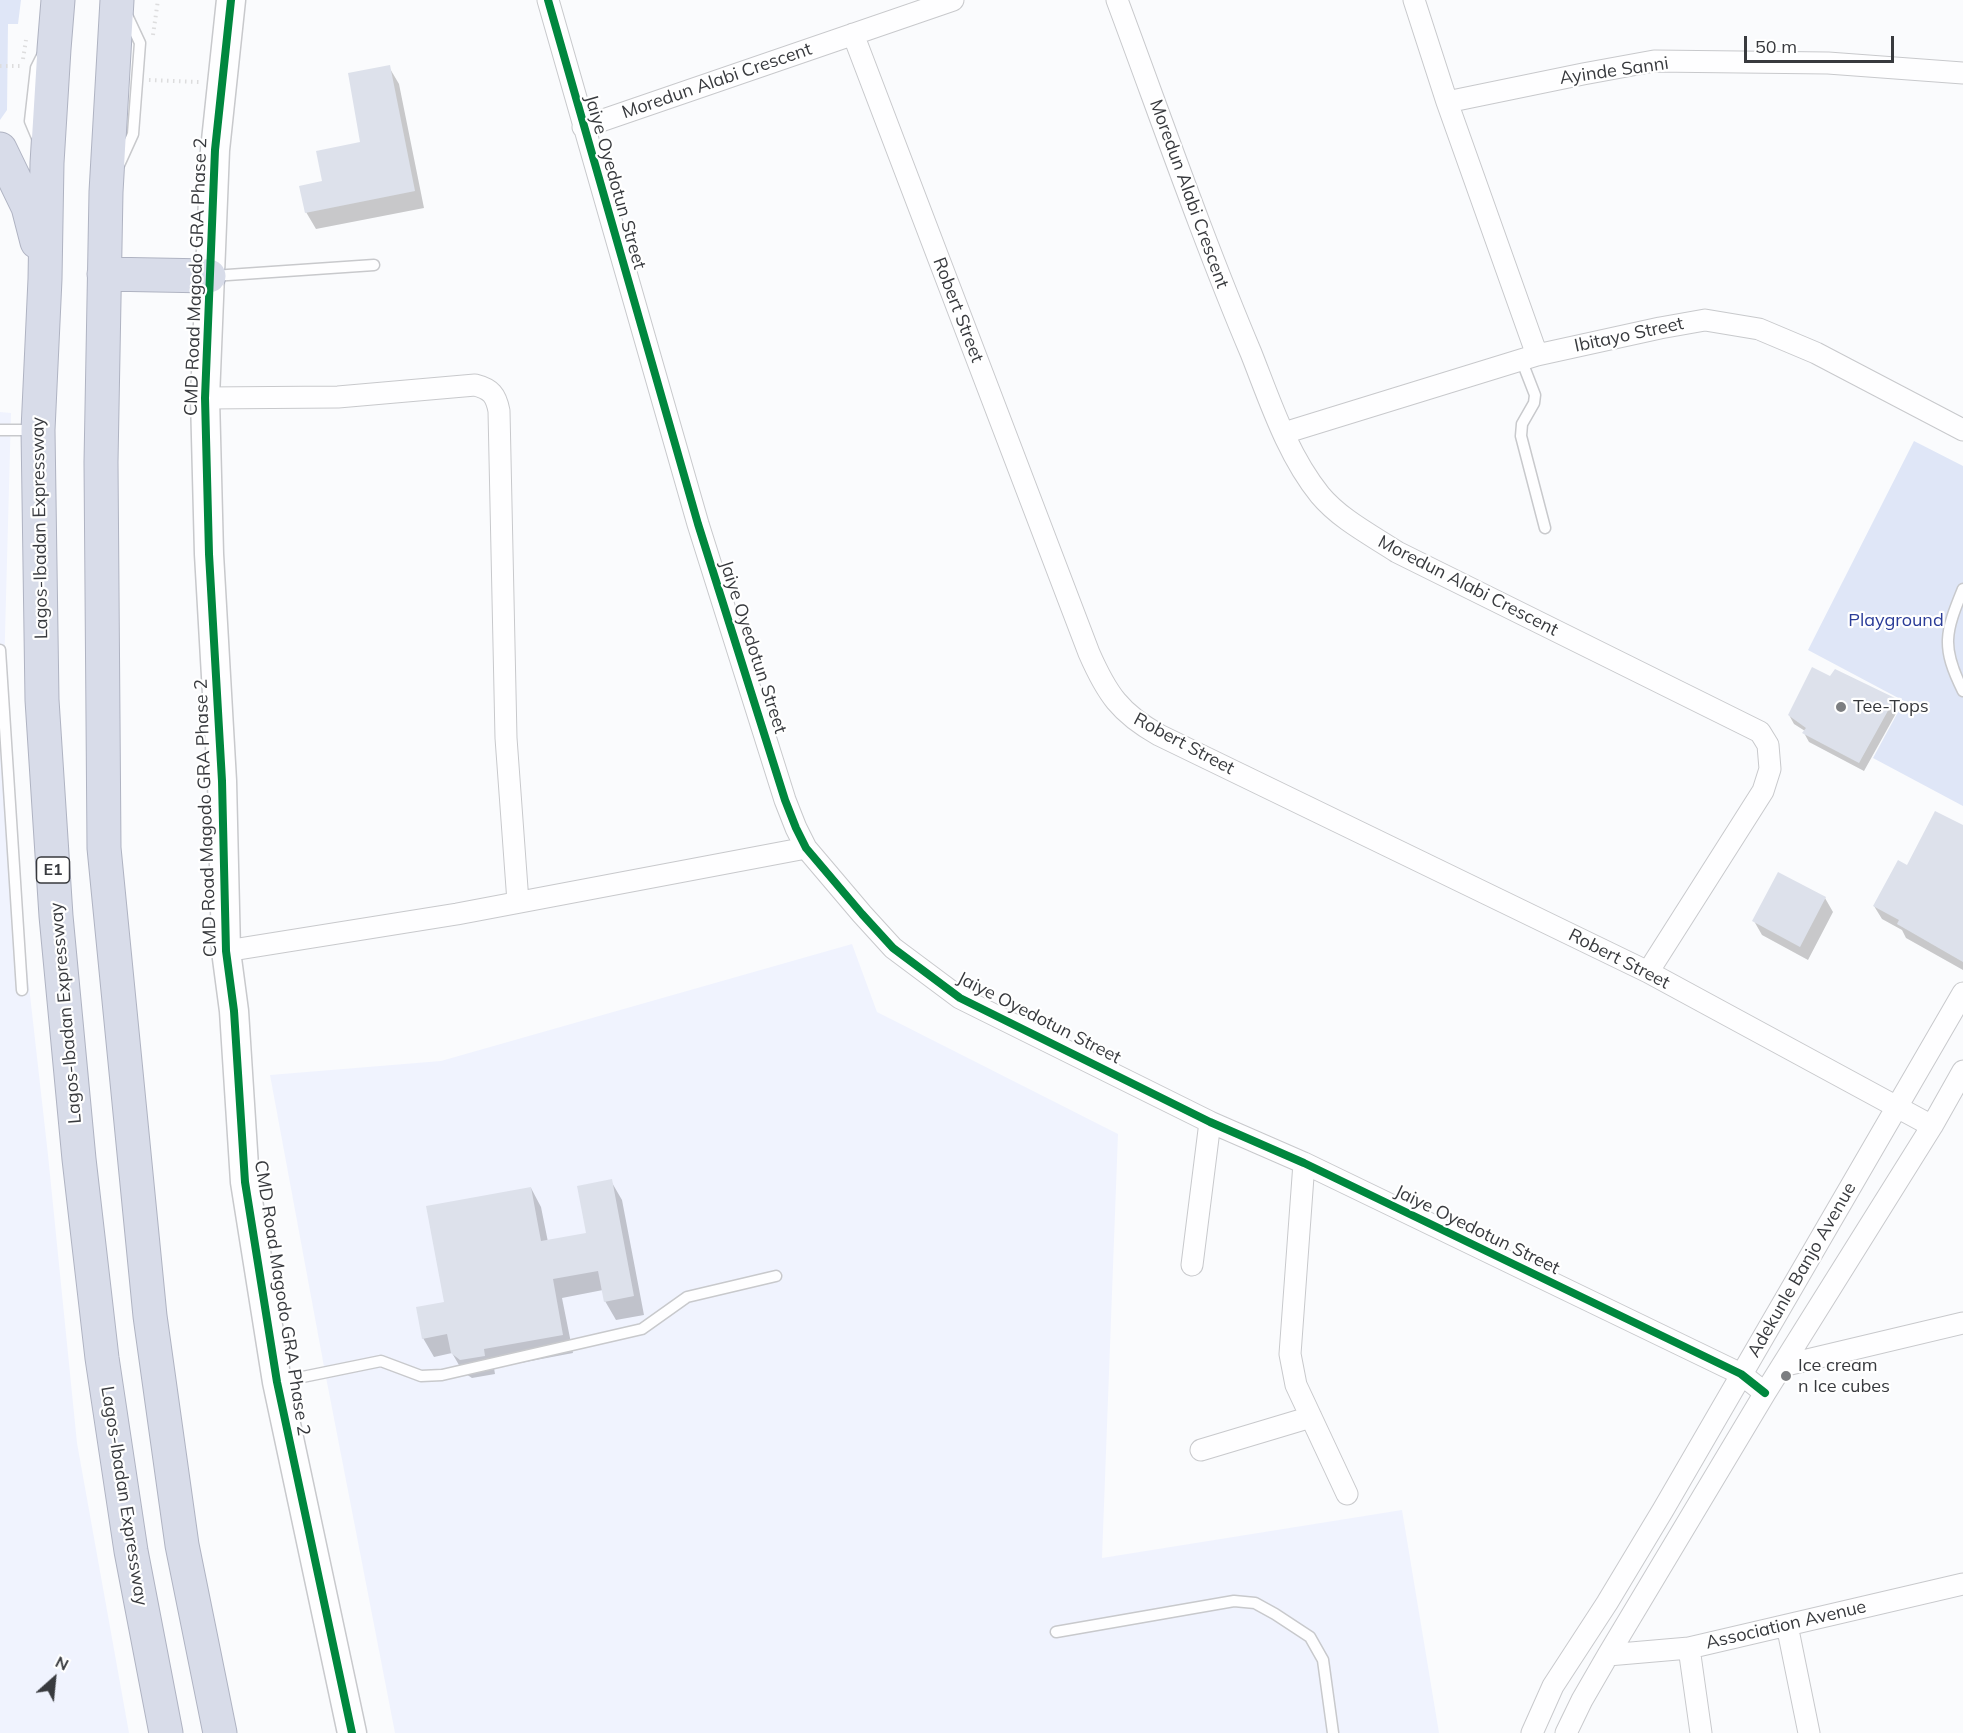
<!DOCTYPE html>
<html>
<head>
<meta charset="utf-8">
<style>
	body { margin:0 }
	#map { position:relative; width:1963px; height:1733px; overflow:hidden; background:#fafbfd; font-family:Mulish,sans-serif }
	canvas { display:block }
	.north { position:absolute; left:24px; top:1649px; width:60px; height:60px; -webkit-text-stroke:4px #fff; paint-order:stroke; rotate:27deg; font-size:16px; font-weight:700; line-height:24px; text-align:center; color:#383a3e }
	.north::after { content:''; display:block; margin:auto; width:21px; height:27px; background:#383a3e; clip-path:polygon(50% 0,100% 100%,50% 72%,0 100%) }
	.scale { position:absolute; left:1744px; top:36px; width:150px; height:27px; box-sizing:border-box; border:3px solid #383a3e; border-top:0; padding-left:8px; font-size:18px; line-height:21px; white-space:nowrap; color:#383a3e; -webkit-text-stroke:4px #fff; paint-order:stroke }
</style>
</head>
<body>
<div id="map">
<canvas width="1963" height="1733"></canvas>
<div class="north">N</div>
<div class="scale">50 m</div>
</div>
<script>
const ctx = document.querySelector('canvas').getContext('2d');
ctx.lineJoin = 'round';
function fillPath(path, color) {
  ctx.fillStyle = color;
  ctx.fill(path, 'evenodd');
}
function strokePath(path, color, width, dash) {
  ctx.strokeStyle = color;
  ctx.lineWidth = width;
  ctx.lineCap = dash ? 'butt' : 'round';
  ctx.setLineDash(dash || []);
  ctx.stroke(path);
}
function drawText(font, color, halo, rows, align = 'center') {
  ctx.font = font + ' Mulish,sans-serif';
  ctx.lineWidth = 4.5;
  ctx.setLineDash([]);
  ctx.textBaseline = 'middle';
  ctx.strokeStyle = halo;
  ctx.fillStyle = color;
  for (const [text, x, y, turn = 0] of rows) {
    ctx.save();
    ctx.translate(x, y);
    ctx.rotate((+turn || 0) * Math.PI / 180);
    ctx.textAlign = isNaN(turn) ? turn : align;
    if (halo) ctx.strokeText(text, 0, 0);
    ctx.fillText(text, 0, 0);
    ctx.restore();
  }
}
const built = new Path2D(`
	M0,412L11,413L2,746L48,1155L77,1443L129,1733H0Z
	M852,944L877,1012L1118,1134L1102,1558L1402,1510L1439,1733H395L325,1372L270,1075L441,1061Z`);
const green = new Path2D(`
	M0,0H21L18,24H8L7,110L0,120Z
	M1914,441L1963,466V806L1873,758L1904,701L1808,650Z`);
const shadow = new Path2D(`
	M389,67L399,84L424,208L316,229L306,212L324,182L362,144Z
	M1831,678L1894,699L1899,708L1864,771L1809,742L1804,733L1805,731L1794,724L1789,715Z
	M1963,827V970L1906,938L1902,930L1882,919L1874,906L1908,867Z
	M1779,874L1825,898L1833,912L1808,960L1762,935L1754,921Z
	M611,1181L622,1200L644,1315L616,1320L605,1301L603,1290L562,1298L573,1353L494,1368L495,1374L472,1378L463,1372L452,1353L434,1357L423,1338L445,1304L531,1188L541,1207L548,1242L588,1234Z`);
const building = new Path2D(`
	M390,65L415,191L305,213L299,186L322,181L316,151L360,142L348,73Z
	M1812,667L1830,676L1835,669L1895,698L1859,763L1802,733L1806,728L1788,715Z
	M1935,811L1963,825V962L1897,924L1899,920L1873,906L1898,860L1907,865Z
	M1778,872L1826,897L1800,947L1752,921Z
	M612,1179L634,1296L604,1302L598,1271L553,1279L563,1335L484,1349L485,1356L460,1360L451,1353L447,1334L422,1339L416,1307L444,1302L426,1206L531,1187L541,1241L586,1233L577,1186Z`);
const path = new Path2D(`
	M153,35L158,0
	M23,59L26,40
	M0,66H21
	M149,80L199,82`);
const lane = new Path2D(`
	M38,140L30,121L36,68L43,54
	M119,165L133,134L140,43L126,13
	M213,276L374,265
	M1521,359L1535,395L1534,403L1522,424L1521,436L1545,528
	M0,430H35
	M1963,589C1945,633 1941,647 1963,691
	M0,650L22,990
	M278,1382L381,1361L421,1376L442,1375L642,1329L687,1297L776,1276
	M1056,1632L1234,1601L1255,1603L1275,1614L1310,1637L1323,1660L1333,1733`);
const street = new Path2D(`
	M548,0L698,524L785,800L796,828L806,848L862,914L893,948L960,998L1210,1122L1304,1163L1741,1374L1765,1393
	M1117,0C1161,118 1202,237 1251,353C1270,401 1287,454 1320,495C1340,519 1371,535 1397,552L1760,732L1768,745L1770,769L1763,791L1648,972
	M1414,0L1447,102L1537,355
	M853,34L1089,653C1107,694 1120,713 1159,735L1648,972L1932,1126
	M1447,102L1583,74L1654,61L1828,63L1963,73
	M583,127L953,0
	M205,398L338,397L475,385C491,389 496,395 499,411L506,738L518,902
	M1284,433L1537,355L1660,328L1705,320L1759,329L1816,353L1963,430
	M226,951L457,914L806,848
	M1304,1163L1290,1354L1296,1385L1347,1494
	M1192,1265L1210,1122
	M1782,1366L1963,1323
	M1201,1450L1311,1417
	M1787,1625L1809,1733
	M1689,1648L1701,1733
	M1608,1655L1689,1648L1963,1584
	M1532,1733L1553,1686L1607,1603L1663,1510L1963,993
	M1566,1733L1582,1700L1608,1655L1765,1393L1932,1126L1963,1071`);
const secondary = new Path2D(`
	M231,0L215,150L205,398L209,554L222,781L226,951L234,1011L245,1182L277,1382L352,1733`);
const highway = new Path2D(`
	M58,0L54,49L47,163L45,279L38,430L42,700L56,916L79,1159L102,1358L131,1551L166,1733
	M117,0L106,192L101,462L104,848L150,1316L182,1545L220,1733
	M0,149L28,207L37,242
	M104,274L209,276`);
const cycleway = new Path2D(`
	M231,0L215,150L205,398L209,554L222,781L226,951L234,1011L245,1182L277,1382L352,1733
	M548,0L698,524L785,800L796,828L806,848L862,914L893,948L960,998L1210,1122L1304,1163L1741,1374L1765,1393`);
const markers = [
	[1841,707,6,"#7c7e81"],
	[1786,1376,6,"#7c7e81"]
];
const shields = [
	[53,870,33]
];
const shieldNames = [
	["E1",53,870]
];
const streetNames = [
	["Ayinde Sanni",1614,71,-8],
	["Moredun Alabi Crescent",717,81,-19],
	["Jaiye Oyedotun Street",615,182,74],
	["Moredun Alabi Crescent",1189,194,70],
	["CMD Road Magodo GRA Phase 2",196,277,-88],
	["Robert Street",958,310,69],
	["Ibitayo Street",1629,335,-12],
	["Lagos-Ibadan Expressway",40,528,-91],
	["Moredun Alabi Crescent",1468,586,27],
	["Jaiye Oyedotun Street",753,647,72],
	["Robert Street",1184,744,28],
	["CMD Road Magodo GRA Phase 2",206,818,-92],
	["Robert Street",1619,959,27],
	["Lagos-Ibadan Expressway",66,1013,-95],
	["Jaiye Oyedotun Street",1039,1018,27],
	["Jaiye Oyedotun Street",1477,1230,26],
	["Adekunle Banjo Avenue",1802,1270,-60],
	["CMD Road Magodo GRA Phase 2",282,1298,81],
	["Lagos-Ibadan Expressway",124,1496,81],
	["Association Avenue",1786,1625,-13]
];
const parkNames = [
	["Playground",1896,621]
];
const poiNames = [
	["Tee-Tops",1853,707],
	["Ice cream",1798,1366],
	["n Ice cubes",1798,1387]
];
fillPath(built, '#f0f3fe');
fillPath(green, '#dfe6f7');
fillPath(shadow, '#0003');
fillPath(building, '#dde1eb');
strokePath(lane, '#c8c9cc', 13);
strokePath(street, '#c8c9cc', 23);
strokePath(secondary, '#c8c9cc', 31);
strokePath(highway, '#afb3c2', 35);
strokePath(path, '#ddddde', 4, [1.5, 4.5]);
strokePath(lane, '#fefeff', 10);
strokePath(street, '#fefeff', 21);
strokePath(secondary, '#fefeff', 28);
strokePath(highway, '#d8dce9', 33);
strokePath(cycleway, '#00873e', 8);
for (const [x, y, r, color] of markers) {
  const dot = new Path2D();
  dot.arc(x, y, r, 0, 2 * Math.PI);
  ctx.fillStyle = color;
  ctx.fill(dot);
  strokePath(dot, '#fff', 2);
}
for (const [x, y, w] of shields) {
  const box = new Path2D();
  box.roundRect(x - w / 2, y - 13, w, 26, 4.5);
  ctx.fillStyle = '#fff';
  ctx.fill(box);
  strokePath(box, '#383a3e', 1.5);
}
drawText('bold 16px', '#383a3e', null, shieldNames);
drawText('18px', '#383a3e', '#fff', streetNames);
drawText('18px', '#2a3c98', '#fff', parkNames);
drawText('18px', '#383a3e', '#fff', poiNames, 'left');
</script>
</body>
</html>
